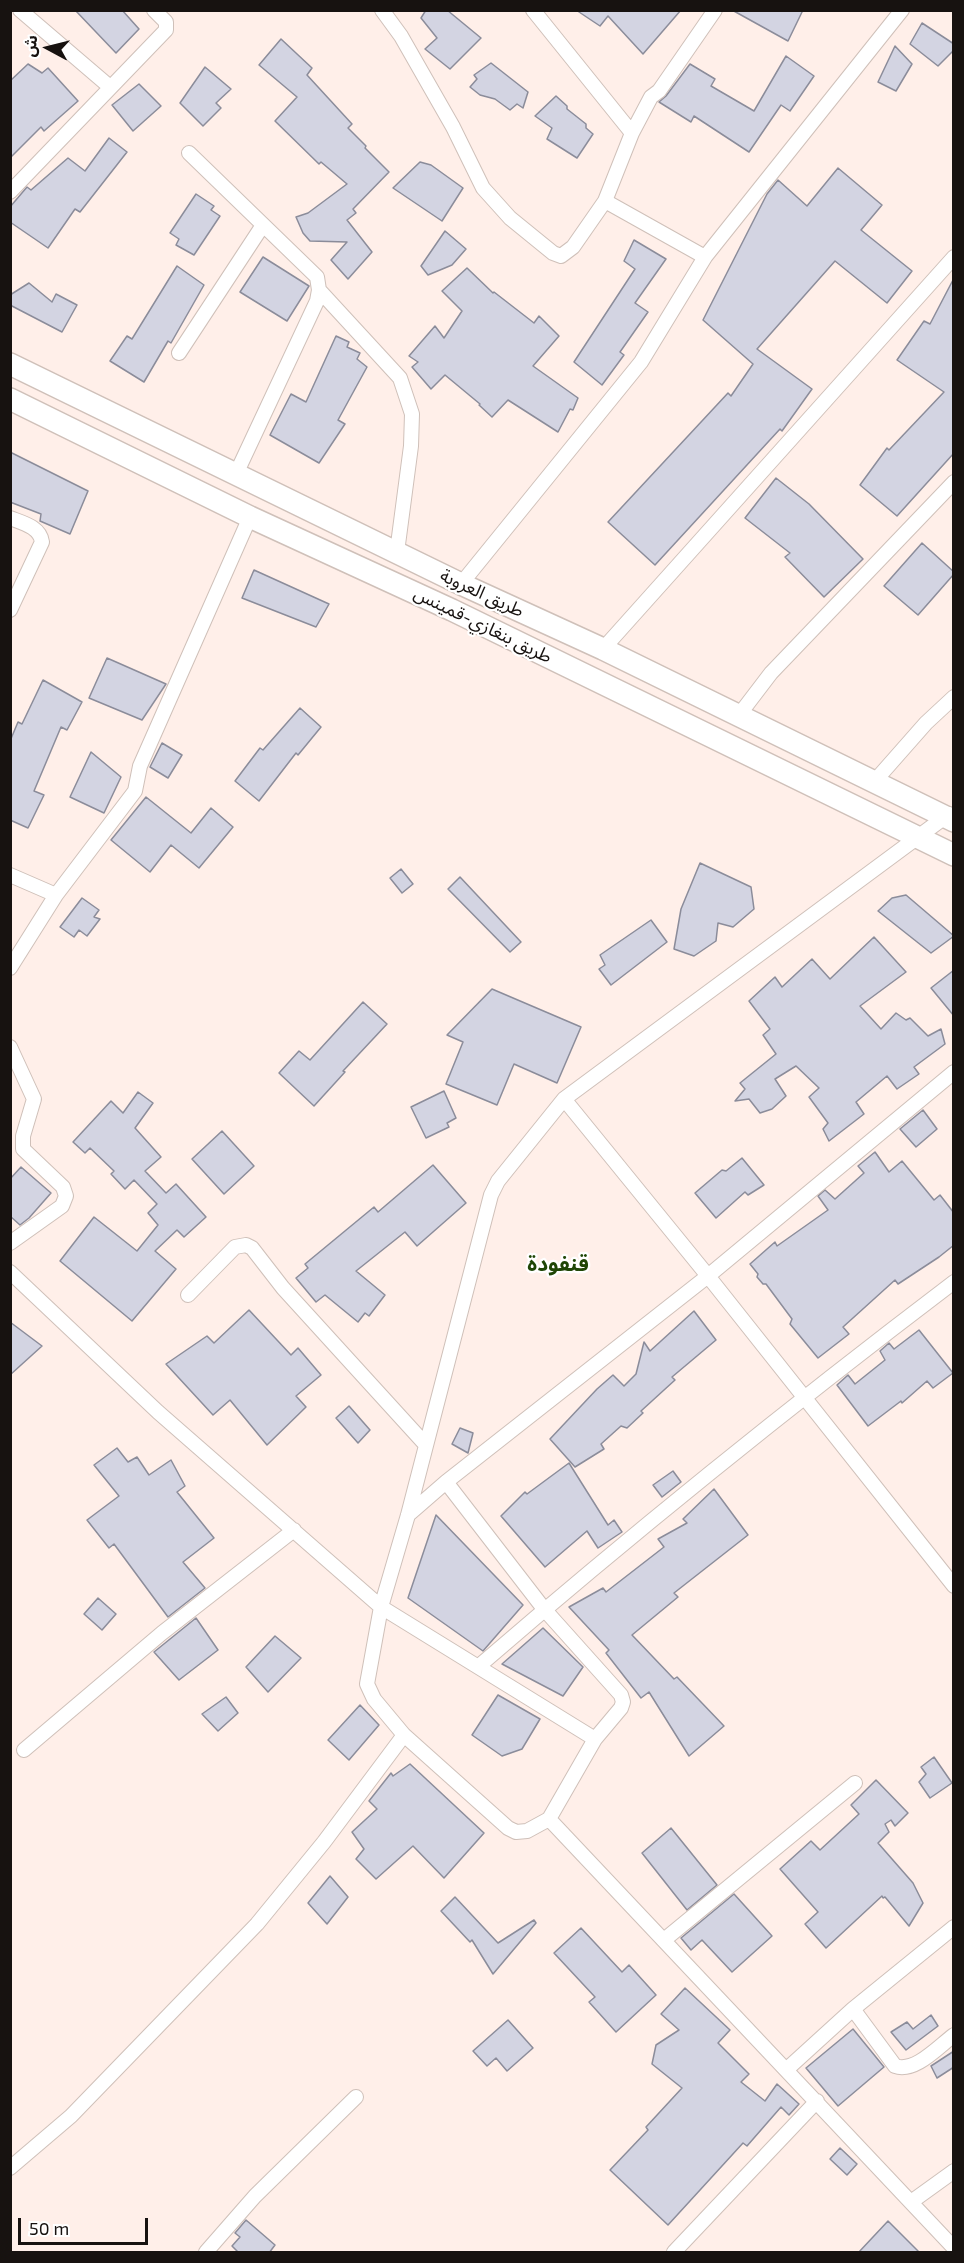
<!DOCTYPE html>
<html>
<head>
<meta charset="utf-8">
<style>
	body { margin:0 }
	#map { position:relative; width:964px; height:2263px; overflow:hidden; background:#ffefe9; font-family:"Exo 2","Noto Sans Arabic",sans-serif }
	canvas { display:block }
	.frame { position:absolute; inset:0; border:12px solid #171210; pointer-events:none }
	.north { position:absolute; left:18px; top:18px; width:60px; height:60px; -webkit-text-stroke:4px #fff; paint-order:stroke; rotate:277deg; font-size:16px; font-weight:700; line-height:24px; text-align:center; color:#171210 }
	.north::after { content:''; display:block; margin:auto; width:21px; height:27px; background:#171210; clip-path:polygon(50% 0,100% 100%,50% 72%,0 100%) }
	.scale { position:absolute; left:18px; top:2218px; width:130px; height:27px; box-sizing:border-box; border:3px solid #171210; border-top:0; padding-left:8px; font-size:18px; line-height:21px; white-space:nowrap; color:#171210; -webkit-text-stroke:4px #fff; paint-order:stroke }
</style>
</head>
<body>
<div id="map">
<canvas width="964" height="2263"></canvas>
<div class="frame"></div>
<div class="north">ش</div>
<div class="scale">50 m</div>
</div>
<script>
const ctx = document.querySelector('canvas').getContext('2d');
ctx.lineJoin = 'round';
function fillPath(path, color) {
  ctx.fillStyle = color;
  ctx.fill(path, 'evenodd');
}
function strokePath(path, color, width, dash) {
  ctx.strokeStyle = color;
  ctx.lineWidth = width;
  ctx.lineCap = dash ? 'butt' : 'round';
  ctx.setLineDash(dash || []);
  ctx.stroke(path);
}
function drawText(font, color, halo, rows, align = 'center') {
  ctx.font = font + ' "Exo 2","Noto Sans Arabic",sans-serif';
  ctx.lineWidth = 4.5;
  ctx.setLineDash([]);
  ctx.textBaseline = 'middle';
  ctx.strokeStyle = halo;
  ctx.fillStyle = color;
  for (const [text, x, y, turn = 0] of rows) {
    ctx.save();
    ctx.translate(x, y);
    ctx.rotate((+turn || 0) * Math.PI / 180);
    ctx.textAlign = isNaN(turn) ? turn : align;
    if (halo) ctx.strokeText(text, 0, 0);
    ctx.fillText(text, 0, 0);
    ctx.restore();
  }
}
const building = new Path2D(`
	M75,10H122L139,29L116,53Z
	M426,10H447L481,38L450,69L425,49L437,38L421,18Z
	M576,10H681L643,54L608,16L600,26Z
	M732,10H803L788,41Z
	M922,23L954,44V50L938,66L910,44Z
	M281,39L312,68L307,75L352,124L348,128L366,146L365,148L389,172L353,209L356,213L347,220L372,252L348,279L331,260L347,242L310,241L303,233L296,217L308,213L347,184L321,162L319,164L275,121L297,97L259,65Z
	M895,46L912,64L896,91L878,82Z
	M786,56L814,76L790,111L781,105L749,152L694,116L691,122L659,102L666,96L690,64L715,79L711,86L754,111Z
	M491,63L528,92L523,108L517,104L510,110L495,99L480,95L470,87L477,79L474,75Z
	M28,64L42,73L48,68L78,101L44,131L41,127L10,158V81Z
	M205,67L231,89L216,103L221,108L203,126L180,103Z
	M139,84L161,106L133,131L112,105Z
	M556,96L567,106V109L586,124V128L593,134L577,158L547,139L552,128L535,116Z
	M109,138L127,152L80,212L75,209L48,248L10,222V207L27,187L31,190L68,158L85,171Z
	M420,162L431,165L463,188L442,221L393,188Z
	M838,168L882,205L861,230L912,271L887,303L835,261L757,349L812,389L782,431L780,429L655,565L608,522L728,393L731,396L753,364L703,320L767,194L778,180L807,206Z
	M196,194L214,206L211,210L220,216L194,255L176,245L179,239L170,233Z
	M445,231L466,249L452,265L428,275L421,266Z
	M634,240L666,259L635,303L648,312L620,352L624,355L602,385L574,362L635,269L624,261Z
	M263,257L309,286L287,321L240,292Z
	M177,266L204,285L171,343L168,341L144,382L110,361L127,336L132,339Z
	M467,268L493,293L494,292L534,323L539,316L559,336L533,366L578,398L573,410L570,409L558,432L508,400L492,417L479,405L480,404L445,375L431,389L412,367L418,362L409,356L435,326L444,338L462,311L442,291Z
	M954,278V453L897,516L860,485L887,448L889,450L944,392L897,360L924,321L930,324Z
	M29,283L52,302L56,294L77,305L62,332L10,305V295Z
	M336,336L349,342L347,347L360,353L357,359L367,367L338,420L345,424L319,463L270,435L291,394L306,402Z
	M10,452L88,491L70,534L40,521L41,514L10,502Z
	M776,478L809,504L863,559L824,597L785,557L790,553L745,518Z
	M922,543L954,572V574L918,615L884,586Z
	M254,570L329,604L316,627L242,598Z
	M107,658L166,684L142,720L89,698Z
	M43,680L82,702L67,730L61,727L34,791L44,795L28,828L10,820V741L18,722L22,724Z
	M300,708L321,727L298,755L296,753L259,801L235,781L260,748L263,750Z
	M162,743L182,755L168,778L150,767Z
	M91,752L121,777L104,813L70,797Z
	M146,797L191,833L211,808L233,827L199,868L171,845L150,872L111,840Z
	M700,863L751,887L754,909L733,927L718,923L716,941L694,956L674,949L681,909Z
	M401,869L413,884L402,893L390,878Z
	M460,877L521,942L510,952L448,889Z
	M906,895L954,936L931,953L878,911L892,898Z
	M82,898L99,910L94,917L100,919L87,936L79,930L74,937L60,927Z
	M651,920L667,942L611,985L599,969L605,965L600,955Z
	M874,937L906,972L860,1006L881,1029L896,1013L906,1020L910,1018L928,1036L941,1029L945,1044L914,1067L919,1074L897,1089L887,1076L856,1102L864,1114L829,1141L823,1129L828,1123L809,1097L819,1088L796,1066L775,1079L786,1096L772,1109L760,1113L749,1099L735,1101L745,1089L740,1083L776,1054L763,1035L770,1029L749,1001L775,977L782,987L812,959L830,979Z
	M954,970V1016L931,988Z
	M492,989L581,1027L557,1083L514,1064L497,1105L446,1084L463,1042L447,1035Z
	M363,1002L387,1024L343,1071L345,1072L314,1106L279,1073L299,1051L310,1060Z
	M444,1091L456,1118L447,1123L449,1127L426,1138L411,1107Z
	M138,1092L153,1103L135,1128L161,1157L145,1171L166,1193L176,1184L206,1217L184,1237L177,1230L155,1251L176,1269L132,1321L60,1261L94,1217L137,1251L158,1225L148,1213L157,1204L134,1180L125,1189L111,1174L114,1171L90,1148L85,1153L73,1142L111,1101L123,1113Z
	M923,1110L937,1129L916,1147L900,1129Z
	M222,1131L254,1166L224,1194L192,1159Z
	M875,1152L889,1172L902,1161L934,1200L940,1195L954,1213V1245L939,1257L898,1284L895,1280L843,1327L849,1334L818,1358L790,1324L792,1319L766,1284H763L757,1277L758,1274L750,1264L775,1242L777,1246L828,1210L818,1196L825,1190L835,1199L864,1173L858,1166Z
	M742,1158L764,1185L748,1195L745,1192L716,1218L695,1193L722,1170L726,1171Z
	M433,1165L466,1203L417,1246L405,1232L356,1271L385,1295L369,1316L365,1313L358,1322L325,1295L316,1302L296,1278L308,1268L305,1264L374,1207L378,1212Z
	M21,1167L51,1193L29,1218L20,1225L10,1216V1179Z
	M249,1310L291,1355L298,1348L321,1375L296,1396L306,1407L267,1445L230,1400L213,1415L166,1364L207,1336L214,1343Z
	M694,1311L716,1340L672,1377L675,1380L641,1411L643,1413L627,1428L621,1426L601,1444L604,1449L575,1467L550,1439L597,1389L613,1375L624,1386L636,1374L644,1342L650,1351Z
	M10,1322L42,1346L10,1375Z
	M919,1330L953,1373L933,1388L927,1381L902,1403L901,1401L868,1426L837,1385L848,1375L855,1384L885,1360L880,1351L889,1343L894,1349Z
	M349,1406L370,1430L358,1443L336,1418Z
	M460,1428L473,1433L468,1453L452,1444Z
	M117,1448L128,1462L137,1457L149,1475L171,1460L185,1486L177,1492L214,1538L183,1562L205,1588L168,1617L114,1544L109,1548L87,1520L119,1496L94,1465Z
	M569,1463L608,1525L614,1520L622,1532L598,1548L587,1531L545,1567L501,1516L525,1492L527,1494Z
	M673,1471L681,1482L662,1497L653,1485Z
	M714,1489L748,1535L674,1593L678,1597L632,1635L674,1679L677,1677L724,1726L689,1756L649,1692L641,1698L606,1653L609,1650L569,1607L603,1588L606,1592L664,1547L658,1539L687,1523L683,1519Z
	M436,1515L523,1605L483,1651L408,1598Z
	M98,1598L116,1614L102,1630L84,1614Z
	M196,1618L218,1650L179,1680L154,1652Z
	M543,1628L583,1667L563,1696L502,1664Z
	M275,1636L301,1658L268,1692L246,1667Z
	M498,1695L540,1719L522,1749L502,1756L472,1735Z
	M226,1697L238,1713L218,1731L202,1714Z
	M360,1705L379,1725L349,1760L328,1740Z
	M934,1757L952,1783L930,1798L919,1782L926,1774L921,1767Z
	M410,1764L484,1833L444,1878L413,1846L376,1879L356,1859L364,1849L352,1832L377,1809L369,1801L391,1773L393,1776Z
	M876,1780L908,1813L895,1826L891,1820L885,1824L889,1832L878,1843L913,1883L923,1903L909,1926L885,1897L883,1898L882,1896L826,1948L805,1924L818,1912L780,1869L811,1841L820,1850L859,1814L851,1805Z
	M671,1828L717,1885L687,1910L642,1853Z
	M330,1876L348,1897L327,1924L308,1903Z
	M734,1894L772,1936L732,1972L702,1940L691,1950L681,1938Z
	M455,1897L498,1943L534,1920L536,1923L493,1974L472,1940L470,1942L441,1911Z
	M581,1928L622,1972L629,1965L656,1995L616,2032L589,2002L595,1997L554,1953Z
	M685,1988L730,2030L718,2043L749,2074L741,2082L765,2101L777,2084L799,2104L789,2115L781,2107L747,2146L743,2143L668,2225L610,2170L648,2130L646,2127L682,2088L652,2064L656,2045L679,2030L661,2014Z
	M931,2015L938,2026L906,2050L891,2032L907,2022L913,2029Z
	M508,2020L533,2048L507,2071L496,2058L487,2066L473,2051Z
	M853,2029L884,2067L838,2106L806,2068Z
	M954,2051V2067L937,2078L931,2066Z
	M840,2148L857,2164L847,2175L830,2159Z
	M246,2220L275,2245L269,2253H239L232,2246L240,2237L235,2233Z
	M888,2221L920,2253H858Z`);
const minor = new Path2D(`
	M20,10L110,87
	M382,10L401,36L453,127L483,188L510,218L553,253L561,256L573,247L605,201L632,133L651,97L659,91L715,10
	M533,10L632,133
	M189,153L317,277L319,290L317,301L236,474
	M10,192L166,30V22L154,10
	M605,201L705,257
	M319,290L400,378L412,414L411,446L397,552
	M179,353L263,225
	M10,518C23,523 40,527 42,542L10,610
	M461,584L641,362L705,257L902,10
	M603,649L954,257
	M739,715L771,673L954,482
	M874,782L926,723L954,697
	M10,875L56,895
	M10,968L56,895L135,791L140,766L250,517
	M10,1047L34,1099L23,1136V1149L63,1187L66,1196L62,1206L10,1243
	M564,1099L708,1276L954,1586
	M10,1272L158,1412L381,1607L595,1739L549,1819L527,1831L516,1832L508,1828L404,1735L374,1699L367,1684L381,1607L408,1515L491,1195L498,1181L564,1099L949,814
	M188,1295L235,1247L246,1245L252,1248L283,1288L426,1445
	M446,1482L544,1609L621,1695L623,1702L621,1708L595,1739
	M408,1515L446,1482L708,1276L954,1072
	M479,1666C633,1533 792,1405 954,1282
	M24,1750L162,1633L294,1530
	M549,1819L954,2248
	M664,1940L855,1783
	M853,2009L895,2066C915,2073 938,2047 954,2035
	M786,2070L853,2009L954,1927
	M10,2168L71,2116L257,1924L324,1842L404,1735
	M911,2202L954,2171
	M206,2252L255,2196L356,2097
	M674,2252L817,2101`);
const primary = new Path2D(`
	M10,364L461,584L603,649L954,821
	M10,399L250,517L452,610L954,855`);
const streetNames = [
	["طريق العروبة",482,593,25],
	["طريق بنغازي-قمينس",483,625,26]
];
const quarterNames = [
	["قنفودة",558,1264]
];
fillPath(building, '#d3d4e2');
strokePath(building, '#8b8c9a', 1.5);
strokePath(minor, '#cfc0b9', 16);
strokePath(primary, '#cfc0b9', 24);
strokePath(minor, '#fff', 14);
strokePath(primary, '#fff', 21);
drawText('18px', '#171210', '#fff', streetNames);
drawText('bold 21px', '#1f4606', '#fff', quarterNames);
</script>
</body>
</html>
